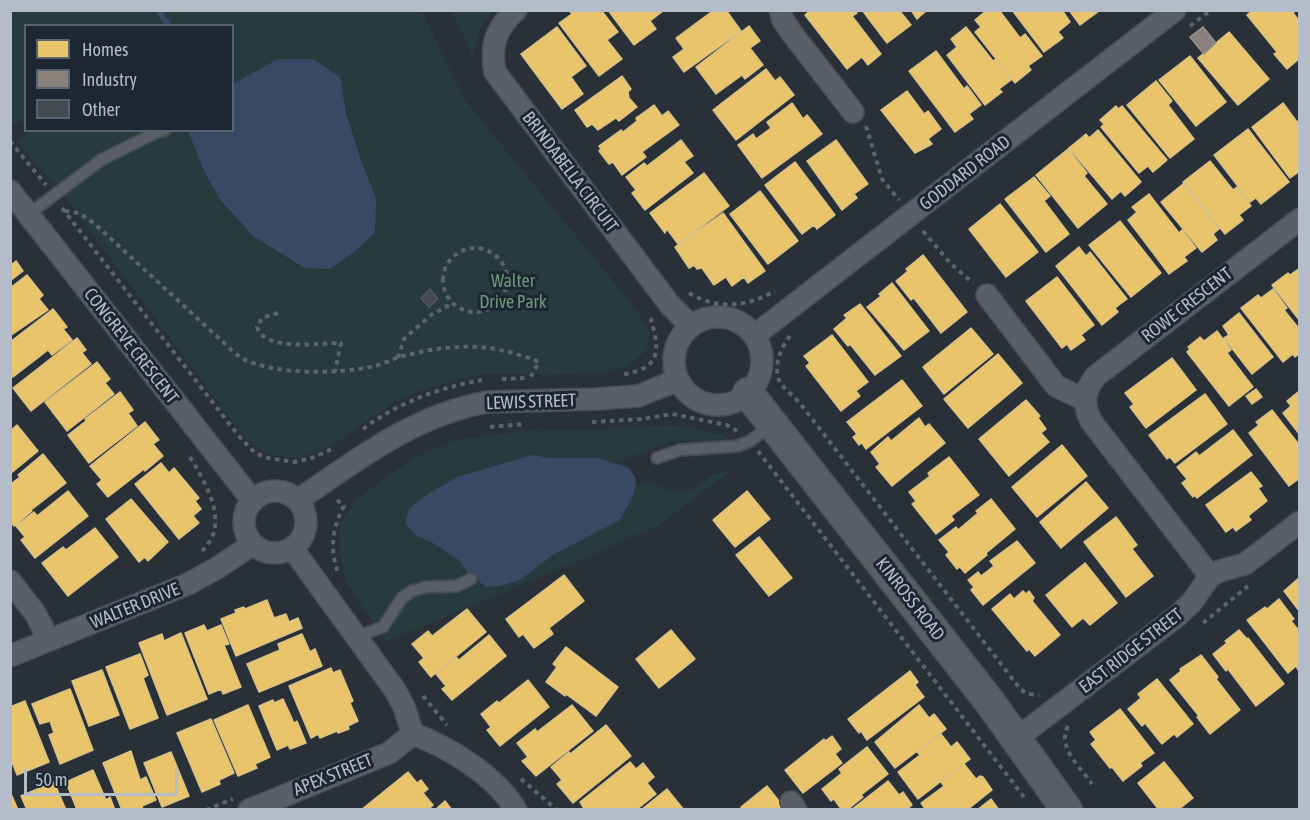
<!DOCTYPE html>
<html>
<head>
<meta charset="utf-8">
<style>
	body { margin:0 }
	#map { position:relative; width:1310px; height:820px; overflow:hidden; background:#2a3038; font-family:"Asap Condensed",sans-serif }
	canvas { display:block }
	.frame { position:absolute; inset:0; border:12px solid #b4bcc9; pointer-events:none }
	.legend { position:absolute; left:24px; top:24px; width:210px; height:108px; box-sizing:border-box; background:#1d2633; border:2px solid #59626f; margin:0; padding:8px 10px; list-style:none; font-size:18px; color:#b4bcc9 }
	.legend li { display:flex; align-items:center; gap:12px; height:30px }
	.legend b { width:30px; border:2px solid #59626f }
	.scale { position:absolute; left:24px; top:769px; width:154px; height:27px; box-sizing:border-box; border:3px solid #b4bcc9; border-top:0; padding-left:8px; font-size:18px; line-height:21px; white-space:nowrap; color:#b4bcc9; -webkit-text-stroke:4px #1d2633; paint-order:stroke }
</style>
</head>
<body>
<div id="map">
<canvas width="1310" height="820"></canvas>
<div class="frame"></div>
<ul class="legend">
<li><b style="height:16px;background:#e9c46a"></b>Homes</li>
<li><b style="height:16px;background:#8a817c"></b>Industry</li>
<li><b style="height:16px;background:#444950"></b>Other</li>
</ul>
<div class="scale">50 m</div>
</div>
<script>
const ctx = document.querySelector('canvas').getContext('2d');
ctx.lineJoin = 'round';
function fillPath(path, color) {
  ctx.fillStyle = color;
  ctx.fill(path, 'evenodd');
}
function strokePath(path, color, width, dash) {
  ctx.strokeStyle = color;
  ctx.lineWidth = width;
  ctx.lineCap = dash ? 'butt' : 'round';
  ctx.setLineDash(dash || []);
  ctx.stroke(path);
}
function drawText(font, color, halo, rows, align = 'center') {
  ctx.font = font + ' "Asap Condensed",sans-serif';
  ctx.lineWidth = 6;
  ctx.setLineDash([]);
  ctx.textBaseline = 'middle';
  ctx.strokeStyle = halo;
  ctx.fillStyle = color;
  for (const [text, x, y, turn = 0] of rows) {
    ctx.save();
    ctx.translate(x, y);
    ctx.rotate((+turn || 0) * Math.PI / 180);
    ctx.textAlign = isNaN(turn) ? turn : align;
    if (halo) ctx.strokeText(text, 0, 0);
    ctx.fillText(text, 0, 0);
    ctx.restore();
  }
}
const green = new Path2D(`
	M11,11H422L465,100L638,312L650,334L647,350L627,367L608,372L548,375L481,374L430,387L396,401L336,443L315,453L301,457H284L265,453L244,437L68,201L18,142L29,131H188C197,154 205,177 219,198C239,229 272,250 304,268L376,198C360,158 347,119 340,77L278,59L233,84L232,26H26L25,127L20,120L11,128Z
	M452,11H493C477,30 473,40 476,64Z
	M673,425L724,435L730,440L724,444L697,441H674L615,463L599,458H551L532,455L477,471L417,536L433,543L460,561L466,571L486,587L500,586L520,580L553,555L620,520L631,500L636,486C640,485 646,483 650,484C662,486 674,495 687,491C707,485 706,472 730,471L659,525L576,562L385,642L348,585L340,555V524L353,502L378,483L418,456L455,440L537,429L592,430Z`);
const water = new Path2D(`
	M278,59H313L340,77L346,112L361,160L376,198L375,232L353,253L330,269L304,268L253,236L220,200L204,171L188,131L232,130L233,84Z
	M532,455L551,458H599L629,468L635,477L636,486L631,500L620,520L553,555L520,580L500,586L486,587L466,571L460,561L433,543L417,536L405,523L409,509L420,499L457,477Z`);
const homes = new Path2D(`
	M569,10H601L618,32L607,40L622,59L599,76L559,23L572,14Z
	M608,10H663V11L650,21L656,29L634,45Z
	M714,10H726L741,31L684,72L673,57L684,49L676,38Z
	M811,10H855L857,13L852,16L881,54L868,65L862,57L847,69L805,15Z
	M862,10H899L911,25L887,43Z
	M911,10H927L917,19Z
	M987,10H999L1020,38L1025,34L1042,56L1028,66L1031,70L1015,83L975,32L981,27L975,20Z
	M1012,10H1062L1070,22L1058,32L1063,38L1044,52Z
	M1069,10H1098L1099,11L1080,25Z
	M1253,10L1295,11L1293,13L1300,22V58L1287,69L1274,54L1277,52L1247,15Z
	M749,26L760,41L750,48L763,65L745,79L742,75L716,94L696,67Z
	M557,27L586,66L571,77L583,94L562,109L521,54Z
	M966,27L993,61L996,59L1011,80L999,89L1002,92L985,105L947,55L957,47L951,39Z
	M1229,32L1269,79L1238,105L1198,58Z
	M936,51L964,89L967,86L981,105L969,114L973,119L955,132L909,71Z
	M1190,56L1226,102L1196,126L1159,80Z
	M766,69L775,81L780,77L794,95L736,140L713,110Z
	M622,76L631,89L628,92L629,98L637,107L619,121L616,118L598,130L592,124L587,127L575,110Z
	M1156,81L1172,101L1168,105L1194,139L1170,158L1127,105Z
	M907,91L924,114L928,111L941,129L928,139L932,144L915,153L881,110Z
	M792,103L803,119L807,115L822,134L762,178L738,145L753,134L756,139L771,128L767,122Z
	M1283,103L1297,122L1300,120V171L1290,178L1252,127Z
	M654,105L662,116L668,111L679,125L642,152L646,157L622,175L613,162L609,164L599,151L601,149L599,146L621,130L623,132L637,121L636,118Z
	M1116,106L1118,109L1122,106L1167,160L1153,172L1148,166L1139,173L1101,127L1104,124L1100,120Z
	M1248,129L1289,182L1261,204L1256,198L1250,202L1214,155Z
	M1098,130L1141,182L1125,196L1121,191L1112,199L1069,148L1086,134L1089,138Z
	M681,140L693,156L684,162L693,173L645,210L632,193L636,190L626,177L644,163L647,166Z
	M836,140L868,184L854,194L857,198L842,210L807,161Z
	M1068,149L1087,173L1084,176L1107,204L1078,228L1036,175Z
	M1210,161L1233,190L1237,187L1251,206L1239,215L1243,220L1225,234L1183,182Z
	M795,162L835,215L817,229L814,225L802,234L765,185Z
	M704,173L729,206L678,244L667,229L665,233L650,213Z
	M1034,177L1050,196L1044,201L1069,234L1046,252L1005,199Z
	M1183,184L1219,229L1213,234L1217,240L1202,252L1161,202Z
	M760,191L798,241L768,264L730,214Z
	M1149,194L1179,233L1182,230L1196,248L1184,257L1187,261L1169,274L1128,220L1137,212L1132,207Z
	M1000,204L1038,252L1006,277L969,229Z
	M723,213L765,271L748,283L744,277L732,286L726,277L714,285L702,268L697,269L694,265L689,268L675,247Z
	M1120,221L1161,273L1131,297L1089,245Z
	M1079,247L1086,256L1090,252L1127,299L1115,308L1118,312L1102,325L1056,266Z
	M923,255L967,312L941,333L914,298L911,300L896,281L908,271L906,269Z
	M16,261L23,271L10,281V262L12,264Z
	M1300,268V321L1272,285L1288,273L1290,275Z
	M27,275L43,295L39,299L48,310L10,336V288Z
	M1057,277L1094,325L1081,335L1085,340L1071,350L1067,344L1062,348L1026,301Z
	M892,283L929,331L904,350L867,307L881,296L879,294Z
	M1273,289L1287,308L1284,310L1300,330V353L1295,357L1293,354L1283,362L1241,308L1258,295L1261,298Z
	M860,304L901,356L875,375L850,344L848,346L834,329L847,318L844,315Z
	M53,309L67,327L63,329L72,340L52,355L48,350L13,377L10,373V342Z
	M1239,313L1273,357L1252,374L1224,338L1229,335L1223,326Z
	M971,328L993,354L944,394L923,367Z
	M1217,331L1231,350L1227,353L1253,387L1229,406L1187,352L1190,349L1188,347L1200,337L1204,341Z
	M832,335L868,382L856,391L860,396L841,411L806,366L810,363L804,356Z
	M77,338L86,350L82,353L91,364L31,411L13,388Z
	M998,354L1022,383L968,428L944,399Z
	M1172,358L1196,390L1146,428L1130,407L1134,404L1125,393Z
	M97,362L110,379L105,383L114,394L67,431L45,402Z
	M902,380L922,406L866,449L862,443L859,445L853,437L857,434L847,422Z
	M1256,389L1262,397L1252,404L1246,396Z
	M120,392L133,410L128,413L137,426L89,463L68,435L86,421L85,419Z
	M1298,392L1300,393V435L1283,413L1291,406L1287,401Z
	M1205,394L1227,424L1175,463L1170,457L1167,459L1149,435Z
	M1026,400L1040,416L1038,418L1046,429L1041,433L1049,442L1009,476L979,439Z
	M1272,410L1300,446V478L1289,486L1249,433L1259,425L1256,422Z
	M919,418L925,427L929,424L945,443L892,486L876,467L880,464L871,452L888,437L891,441Z
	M145,422L159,440L153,444L163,456L145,471L144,469L108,497L97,484L102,480L90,466Z
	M17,425L38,451L10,474V431Z
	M1233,430L1252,455L1197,498L1195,495L1193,497L1182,483L1187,479L1177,467L1196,452L1199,456Z
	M1062,445L1087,476L1037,517L1012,487Z
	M43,454L66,483L31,510L32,511L14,526L10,521V481L12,483L20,477L18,475Z
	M949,457L979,495L951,516L954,520L936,534L912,504L916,501L909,492L930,476L928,473Z
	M161,463L169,473L174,468L199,498L195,501L201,509L193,516L199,523L179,539L135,484Z
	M1251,472L1262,486L1258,488L1267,501L1248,516L1251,520L1236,531L1233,527L1226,532L1206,505Z
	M1086,482L1108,508L1061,548L1040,522Z
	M68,491L88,516L35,558L21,540L25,537L16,526L34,512L37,516Z
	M747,491L770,519L735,547L713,520Z
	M131,499L168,542L148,561L145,557L139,562L106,519Z
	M991,499L1015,529L986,553L987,555L965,573L960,567L957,569L946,555L949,552L939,540L956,527L958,530L978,513L976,511Z
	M1116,517L1137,545L1132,549L1153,576L1126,597L1084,542Z
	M95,528L118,557L68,596L42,563L63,547L66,550Z
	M759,537L792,578L769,596L736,555Z
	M1017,541L1035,563L983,605L971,590L974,587L968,580L978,572L981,576L994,566L990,561Z
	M1085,563L1117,603L1090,625L1083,618L1072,627L1046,595Z
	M564,575L584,601L549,628L553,634L534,648L523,634L519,637L506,619Z
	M1300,577V612L1284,591Z
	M1023,591L1026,594L1029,591L1034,598L1032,601L1060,635L1035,656L1029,649L1027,651L992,609L1010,594L1014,599Z
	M1279,599L1294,619L1291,621L1300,632L1299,671L1296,666L1288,673L1247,620L1265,607L1267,609Z
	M267,600L274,618L286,614L289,622L298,618L302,628L236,656L221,619L236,613L235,610L244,607L245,609Z
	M467,609L486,632L431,677L419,662L424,658L412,644L428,631L432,636Z
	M204,625L207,631L221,625L229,644L224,645L241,687L223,694L221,689L209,694L185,633Z
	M671,630L695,659L659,688L636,659Z
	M1239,630L1247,639L1248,638L1284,684L1256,706L1228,669L1226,671L1213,654L1227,643L1225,641Z
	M181,633L207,699L167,715L139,643L162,634L164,641Z
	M302,634L310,652L315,649L322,666L259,692L247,664L280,650L278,644Z
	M489,635L506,656L452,700L442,689L446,686L436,674L456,657L459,660Z
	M566,647L618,687L596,716L566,694L565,696L546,682L557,667L553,664Z
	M140,654L148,675L143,678L158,718L130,729L106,667Z
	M1201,655L1218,677L1216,679L1240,710L1210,734L1197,717L1199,716L1170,680L1181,671L1180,669Z
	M331,668L333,673L340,670L353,701L350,703L358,721L348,726L349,729L338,733L337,731L320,738L318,734L311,738L289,686Z
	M102,670L119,715L89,726L72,681Z
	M910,671L918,682L915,685L924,697L867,740L861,731L859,733L848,719Z
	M1157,679L1193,724L1177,737L1174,734L1162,744L1145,723L1142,726L1128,709L1141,698L1138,694Z
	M528,680L549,707L500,746L487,730L491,727L481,714L497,701L499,703Z
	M70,689L93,750L60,764L49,735L54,733L50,721L40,724L32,704Z
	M283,699L294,723L297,721L306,743L290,749L288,745L277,750L259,706L273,700L274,703Z
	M25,701L49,762L17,775L12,762L10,763V707Z
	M248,705L270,757L255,764L257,768L238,776L214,720Z
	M572,705L593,731L536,776L522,761L528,757L517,743L535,729L537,732Z
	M919,705L929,718L934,714L946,729L895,768L875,742Z
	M1120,709L1154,753L1140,763L1142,766L1123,781L1112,767L1110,768L1091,744L1096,740L1090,732Z
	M211,719L234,773L219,780L220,784L202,792L177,733Z
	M606,725L631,756L573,803L557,784L562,780L551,767L569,752L570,754Z
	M941,734L951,747L957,742L970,759L918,799L898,772L920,755L917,752Z
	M832,736L841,749L835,754L842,763L803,793L785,770L824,739L825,741Z
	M867,747L888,774L861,795L863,797L847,810H842L834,799L831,801L822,789L842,773L839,769Z
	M131,751L140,780L146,777L156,800L142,806L143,810H122L103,763Z
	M171,752L189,796L162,807L144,763Z
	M630,762L636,769L643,763L654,777L647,783L656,794L636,810H585L580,802Z
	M1164,762L1193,798L1178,810H1159L1138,783Z
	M964,764L976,779L980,776L983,777L992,790L967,810H926L921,803L944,786L941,782Z
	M93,770L106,800L110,797L115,810H77L66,782Z
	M408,772L417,783L421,780L428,789L423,793L433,805L428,810H361Z
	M888,781L899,795L903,792L912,805L906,810H851Z
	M54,782L66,810H27L21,796Z
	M767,786L786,810H743L741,807Z
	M667,789L684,810H641Z
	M12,796L18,810H10V797Z
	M991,799L999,810H977Z
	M445,801L452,810H435Z`);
const industry = new Path2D(`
	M1203,27L1216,43L1204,54L1190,37Z`);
const stream = new Path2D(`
	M158,10L169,26`);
const building = new Path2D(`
	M430,289L438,299L429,307L421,298Z`);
const path = new Path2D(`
	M1190,26L1211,10
	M866,126L882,179L899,200
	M10,141L46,185
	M62,208L238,435L255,453L268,458L294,462L312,458L334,448
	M65,211L79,213L95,224L223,342C228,347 234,353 240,357C273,376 339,374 375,366C382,364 389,361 396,358C416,352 439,348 459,347C485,345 516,352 539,362L530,378
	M923,231L951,264L973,283
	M443 280a32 32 0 1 1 64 0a32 32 0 1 1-64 0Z
	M689,293C718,310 746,307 775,291
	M278,313L262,318L257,327C265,352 319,343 341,343L335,371
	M790,336C780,348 771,371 782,385C787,391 793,396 799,402L1021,690L1028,694L1039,695
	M398,358L404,339L431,315L453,303
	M624,374C661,368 660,351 651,320L655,317
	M502,379L527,378
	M592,422L642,419L672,414L727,425L737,431
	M490,427L525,424
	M363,429C399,402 438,388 482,380
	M758,451L1024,797
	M190,457C206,484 231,524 202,551
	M337,500L344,506C332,529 329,550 339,575
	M1203,623L1248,586
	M423,696L447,725
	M1068,726C1057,748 1079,765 1092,784
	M521,779L557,810
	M206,810L233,799`);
const lane = new Path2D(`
	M29,214L101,160L155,133L165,130
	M657,458L680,450L738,446L750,441L772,425
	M356,637L383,627L402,598L412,591L426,587L457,586L471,579`);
const street = new Path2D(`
	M516,10C496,28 490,45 495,72L670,305L691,326
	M780,10L783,20L791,32L853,112
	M10,191L253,501
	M987,295L1056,386L1085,400
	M674 361a44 44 0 1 1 88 0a44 44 0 1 1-88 0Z
	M755,335L1175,10
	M244 522a31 31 0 1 1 62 0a31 31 0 1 1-62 0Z
	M298,500C357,460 414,415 487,402L596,399L638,396L678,380
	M292,548L395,690L404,707L413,734C449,747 496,776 516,810
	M1210,576L1091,421C1083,405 1083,391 1096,376L1300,219
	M10,581L35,613L49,640
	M10,656L188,584L217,568L253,544
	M1017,738L1176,617L1192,602L1210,576L1220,571L1245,564L1300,522
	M791,802L796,810
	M249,810L389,753L413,734`);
const secondary = new Path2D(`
	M748,393L989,701L1067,810`);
const streetNames = [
	["BRINDABELLA CIRCUIT",570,172,53],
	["GODDARD ROAD",965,173,-38],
	["ROWE CRESCENT",1187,305,-38],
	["CONGREVE CRESCENT",131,346,52],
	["LEWIS STREET",531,402,-2],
	["KINROSS ROAD",910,599,52],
	["WALTER DRIVE",135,606,-22],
	["EAST RIDGE STREET",1131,651,-38],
	["APEX STREET",333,775,-22]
];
const parkNames = [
	["Walter",513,281],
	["Drive Park",513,302]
];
fillPath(green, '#273a3e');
fillPath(water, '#384963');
fillPath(homes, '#e9c46a');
strokePath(homes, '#d9c286', 1.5);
fillPath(industry, '#8a817c');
strokePath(industry, '#979393', 1.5);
strokePath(stream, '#384963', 6);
fillPath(building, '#444950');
strokePath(building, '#52575f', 1.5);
strokePath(lane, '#484c53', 14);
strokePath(street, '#484c53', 24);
strokePath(secondary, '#484c53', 33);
strokePath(path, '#5d636a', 4, [4.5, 4.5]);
strokePath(lane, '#5a5e66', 10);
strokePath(street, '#5a5e66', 21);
strokePath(secondary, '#595d64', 30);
drawText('18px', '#b4bcc9', '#1d2633', streetNames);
drawText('18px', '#6b9a76', '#1d2633', parkNames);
</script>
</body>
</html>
